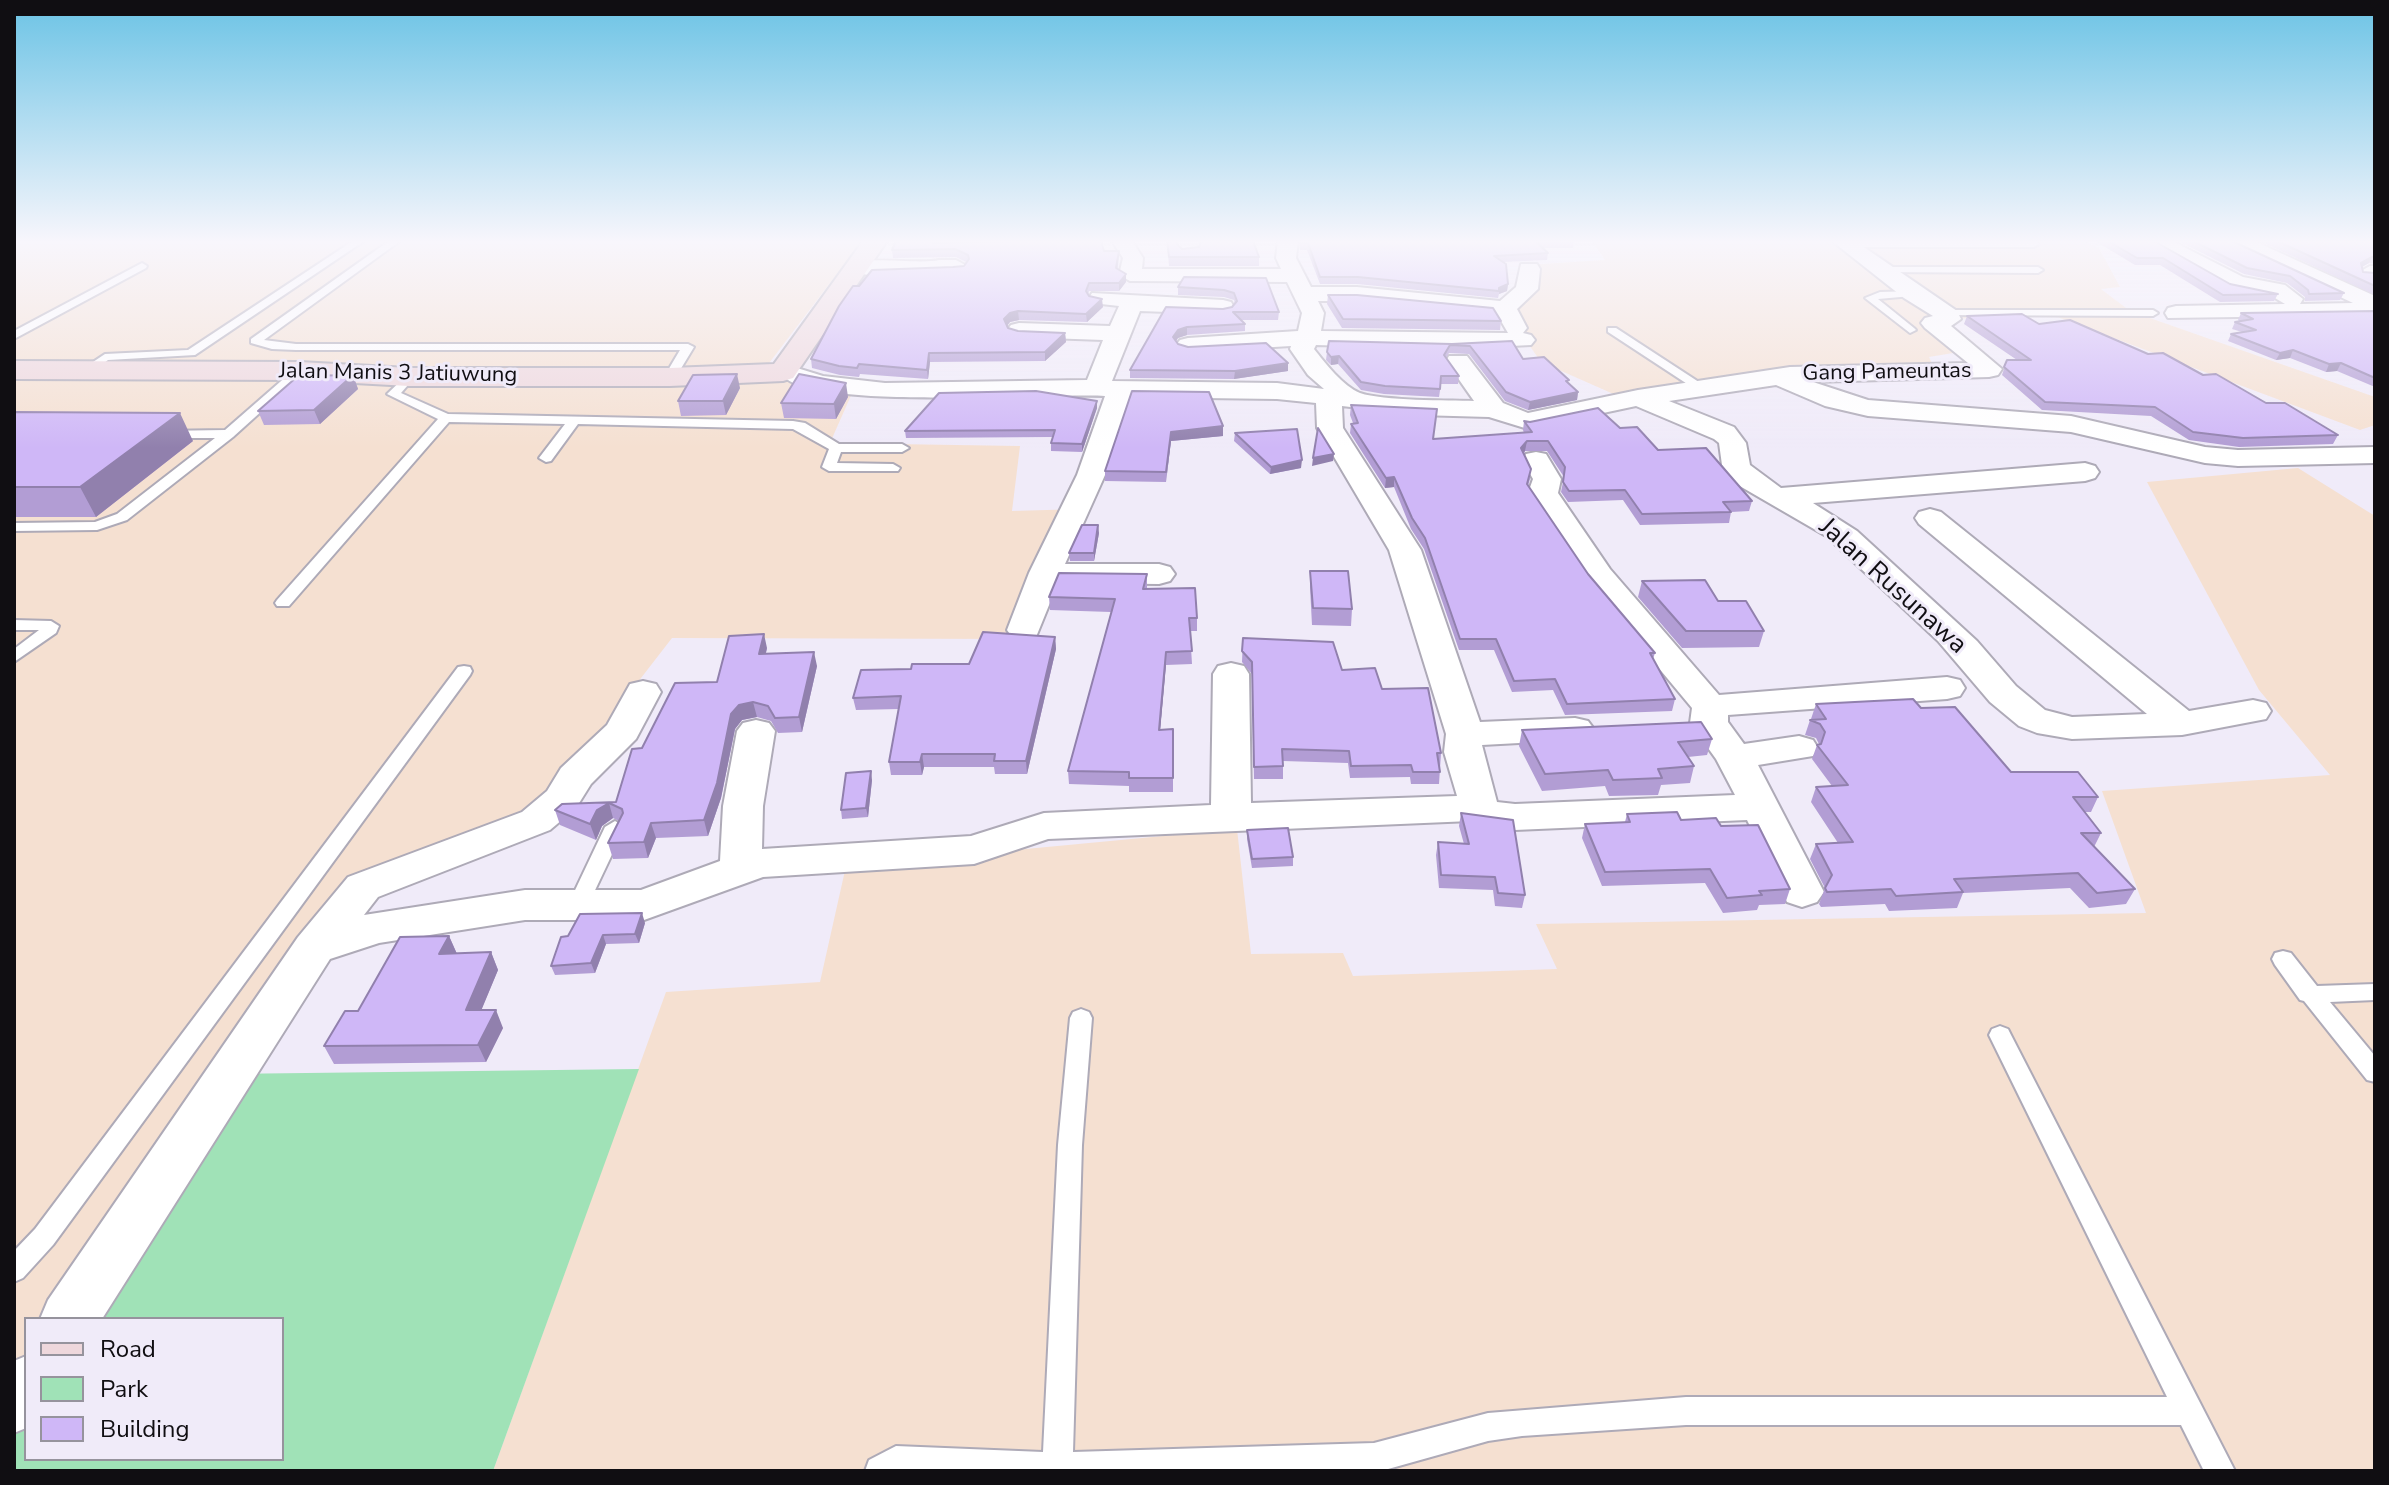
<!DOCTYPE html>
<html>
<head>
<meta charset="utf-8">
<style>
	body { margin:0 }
	#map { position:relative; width:2389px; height:1485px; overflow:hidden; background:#f0ebf9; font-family:"Nunito Sans",sans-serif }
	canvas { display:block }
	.frame { position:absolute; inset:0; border:16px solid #100e12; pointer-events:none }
	.legend { position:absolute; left:24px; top:1317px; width:260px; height:144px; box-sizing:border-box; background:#f0ebf9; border:2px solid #96939d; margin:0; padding:10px 14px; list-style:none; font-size:24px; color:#100e12 }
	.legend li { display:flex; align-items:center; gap:16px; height:40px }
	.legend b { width:40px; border:2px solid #96939d }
</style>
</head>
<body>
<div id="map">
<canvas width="2389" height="1485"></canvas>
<div class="frame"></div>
<ul class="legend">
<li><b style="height:10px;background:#eed7dc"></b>Road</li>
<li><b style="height:22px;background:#a0e2b7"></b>Park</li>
<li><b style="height:22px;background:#cfb7f7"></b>Building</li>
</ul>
</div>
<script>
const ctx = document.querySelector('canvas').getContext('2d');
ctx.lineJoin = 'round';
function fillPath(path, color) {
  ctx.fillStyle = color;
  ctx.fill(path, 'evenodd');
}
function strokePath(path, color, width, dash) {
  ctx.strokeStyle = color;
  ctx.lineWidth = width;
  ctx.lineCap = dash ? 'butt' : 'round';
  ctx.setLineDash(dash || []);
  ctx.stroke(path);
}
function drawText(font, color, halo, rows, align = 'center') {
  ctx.font = font + ' "Nunito Sans",sans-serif';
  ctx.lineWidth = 6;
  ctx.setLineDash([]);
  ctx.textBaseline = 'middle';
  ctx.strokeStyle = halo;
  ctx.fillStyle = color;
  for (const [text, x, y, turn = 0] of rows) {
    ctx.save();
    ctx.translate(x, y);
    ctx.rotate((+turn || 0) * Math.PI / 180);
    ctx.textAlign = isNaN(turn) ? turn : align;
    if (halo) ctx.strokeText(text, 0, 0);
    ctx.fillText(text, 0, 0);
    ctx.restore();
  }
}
const industrial = new Path2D(`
	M14,241H862L757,379L795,380L853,391L830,443L1020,446L1012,511L1082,509L1016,639L672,638L521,833L340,890L66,1319H26V1382L14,1400Z
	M1592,241H2084L2099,248L2120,287L2101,289L2130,311L2375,397V425L2360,430L2052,315L1924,320L1959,352L1929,357L1936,372L1771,370L1627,400L1541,362L1503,308L1528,289L1525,265L1605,260Z
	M2298,468L2375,516V1471H493L666,992L820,982L846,866L1237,829L1251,954L1343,953L1353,976L1557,969L1536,924L2146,913L2102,791L2330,775L2259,690L2147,482Z`);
const green = new Path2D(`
	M639,1069L493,1471H14V1400L26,1382V1459H282V1319H66L223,1074Z`);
const lane = new Path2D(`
	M353,241H364L195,355L108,360L91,373L81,370L105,354L188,350Z
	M389,241H400L264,340L296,344H688L694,347L674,380L670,381L664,377L680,350H296L272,349L251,343V339Z
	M1847,242L2034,241L2039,244L2034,247H1844V243Z
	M142,263L147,266L146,268L14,339V331Z
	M1880,267H2038L2043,270L2038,273L1876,272V268Z
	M1916,291L1917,293L1912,296L1878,299L1914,328L1916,330L1910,333L1865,298L1880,292Z
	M1945,310H2153L2158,313L2153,316L1941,315V311Z
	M1608,328H1616L1708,388L1698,391L1608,332Z
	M296,368L306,371L233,437L127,520L97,530L14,531V523L95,522L117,514L215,438H165L159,434L160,431L225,430Z
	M409,373L415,377L401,393L448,414L793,421L805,423L839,444H902L909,448L902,452H841L837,463L893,464L900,468L898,471H829L822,467L829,449L793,429L578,424L551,461L546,462L539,458L565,424L449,422L289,606H277L275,603L277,600L438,419L387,394Z
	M14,620L51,621L59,626L56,633L14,662V649L39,630H14Z
	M464,666L470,667L472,671L470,675L53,1245L23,1278L14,1282V1251L35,1229L458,667Z
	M615,821L625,827L588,905L585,910H571L568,905L605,827Z
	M2283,951L2291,953L2317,986L2375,984V1000L2330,1002L2375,1056V1082L2367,1080L2304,1001L2300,1000L2275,965L2272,959L2275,953Z
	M1081,1009L1089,1012L1092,1018L1082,1145L1073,1452L1374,1443L1488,1413L1686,1397H2167L1989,1035L1992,1029L2000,1026L2008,1029L2011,1035L2235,1471H2204L2181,1425H1686L1522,1436L1488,1441L1381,1471H865L869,1460L896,1446L1043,1452L1058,1145L1070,1018L1073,1012Z`);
const street = new Path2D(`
	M1112,241H1132L1143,258L1142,269H1281L1276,258L1278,241H1298L1296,258L1311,287H1357L1500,301L1516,287L1521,264H1537L1540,269L1538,289L1517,309L1527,328L1523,333L1531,335L1535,340L1531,345L1451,349L1316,345L1314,349C1325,363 1343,386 1360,393C1383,401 1448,400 1474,401L1446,361L1449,356H1467L1503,403L1528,413L1638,390L1790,367L1968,363L1925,328L1921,323L1925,318L1933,316L1904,298L1832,241H1855L1957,311L1961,319L1951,326L2002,369L1998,375L1989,377L1813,382L1868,400L2071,416L2205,447L2238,450L2375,447V463L2238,466L2205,463L2071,432L1868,416L1825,406L1776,385L1669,401L1734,427L1746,443L1750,465L1781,488L2085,463L2095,466L2099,472L2095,478L2085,481L1813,503L1857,531L1977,641L2016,686L2045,710L2072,717L2147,714L1919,524L1915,518L1919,512L1930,509L1941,512L2189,711L2253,700L2266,703L2271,711L2266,719L2182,735L2072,739L2037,733L2019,726L1990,702L1938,641L1826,536L1738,485L1722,465L1719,443L1714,439L1636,406L1528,429L1489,417L1418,415L1342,406L1343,428L1421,550L1480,722L1575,718L1588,721L1594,729L1588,737L1575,740L1482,745L1497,802L1515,804L1735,795L1716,759L1690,723L1692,708L1588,583L1528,493L1533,479L1522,460L1526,454L1536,452L1546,454L1561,479L1558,493L1610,569L1719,695L1947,677L1960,680L1965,688L1960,696L1947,699L1728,715V722L1744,744L1799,736L1813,740L1818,748L1813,756L1758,765L1824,892L1817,902L1802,907L1787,902L1747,820L1515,830L1495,829L1471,821L1048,839L974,864L763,877L644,920H525L379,943L330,959L102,1319H40L48,1300L298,937L348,877L522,812L547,791L561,768L607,725L630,684L643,681L656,684L661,692L636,739L591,784L576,808L550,830L378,897L364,915L525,890H641L720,861L723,806L737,731L743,723L756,720L769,723L775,731L763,806L762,849L971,836L1044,813L1211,805L1213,674L1218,666L1231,663L1244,666L1249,674L1251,803L1457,796L1444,752L1446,734L1389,550L1317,428L1316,403L1277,399L1130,397L1105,475L1065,564H1159L1170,567L1175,574L1170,581L1159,584L1058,583L1036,637L1024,640L1012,637L1007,630L1029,573L1077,475L1105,396C1054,393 808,410 784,376L788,371L797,368L823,376L885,383L1087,380L1103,340L1019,337L1011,335L1007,330L1011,325L1019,323L1110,326L1119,306L1092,303L1089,298L1092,293L1223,300L1231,302L1234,307L1231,312L1223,314L1140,311L1112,381L1277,383L1324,389L1308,375L1290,349L1291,346L1188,352L1180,350L1176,345L1180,340L1188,338L1298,331L1302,313L1287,282L1130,281L1119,275L1123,258ZM1318,301H1357L1497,314L1508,333L1321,331L1324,313Z
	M2147,241H2172L2243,277L2285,285L2303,299L2300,304L2353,303L2231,245L2228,241H2254L2375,296V315L2168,318L2165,313L2168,308L2176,306L2285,304L2270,295L2229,288Z
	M939,260H956L967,266L964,271C943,275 858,282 845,267C856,254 918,265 939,260Z
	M2370,266H2375V278L2362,277L2359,272Z
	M26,1356V1428L14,1433V1361Z`);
const secondary = new Path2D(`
	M863,241H887L793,378L783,381L670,386H409L300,380L14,379V361L300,362L409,368H670L774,364Z`);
const wall = new Path2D(`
	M896,241H939L938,243L1119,251L1118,269L1126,282L1119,291H1089L1088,295L1103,307L1087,322L1019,320L1010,322L1007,326L1008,328L1018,331L1065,333L1066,342L1045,361L930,362L928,379L860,374L859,377L840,375L812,368L811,359L859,286L964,266L966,262L956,257L893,258L892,250Z
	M1167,241L1177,244L1182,249L1259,257V266H1169Z
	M1300,241H1574L1573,248H1542L1548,253L1547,260L1504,262L1508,284L1507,291L1499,294L1498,298L1357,284H1320L1307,250H1300Z
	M2095,241H2154L2230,284L2278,294L2274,301L2220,302L2160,265H2135Z
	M2178,241H2232L2344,293L2340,300L2305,301V297L2287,283L2244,274Z
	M2260,241H2375V264L2369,263L2362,267L2363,272L2375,273V295Z
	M1266,278L1279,312L1278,320H1241L1245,324V331L1187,335L1178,338L1176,341L1178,344L1288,371L1234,379L1130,378V370L1166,307L1223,309L1232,307L1235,304L1234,300L1224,297L1178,295V287Z
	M1328,295L1501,321L1500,330L1342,328L1327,304Z
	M2375,311V387L2337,371L2326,372L2290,358L2276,360L2228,341L2231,334L2242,332L2232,329L2235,322L2239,321L2238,320L2241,313Z
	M1967,316L2039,324L2148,354L2203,375L2338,435L2333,444L2239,447L2189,440L2151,416L2042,410L2002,375L2007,360H2017L1964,324Z
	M1512,341L1523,359L1569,383L1578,392L1577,400L1528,410L1505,401L1469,354L1449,353L1446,358L1459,376L1458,384H1441L1439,397L1384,394L1361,390L1338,364L1331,365L1326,360L1327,352Z
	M353,375L358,389L320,424L264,425L258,411Z
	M740,388L726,415L681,416L678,401Z
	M1132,391L1223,436L1171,441L1166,482L1105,481V471Z
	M848,397L836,419L784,418L781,403Z
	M1351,405L1433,439L1524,433L1523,430L1524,421L1620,428L1752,501L1749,511L1731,512L1729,523L1640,525L1623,500L1568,502L1561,492L1564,477L1547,451H1525L1524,453L1530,479L1528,486L1588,574L1655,653L1653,659L1675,699L1672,711L1565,715L1553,690L1512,692L1494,650H1459L1424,549L1411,529L1394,487L1385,488L1350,433L1351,424L1353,423L1350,415Z
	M1097,408L1082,452L1051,451V443L1053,437L906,438L905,431Z
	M14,412L193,441L96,517H14Z
	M1235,433L1301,468L1270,474L1234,441Z
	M1099,533L1094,561H1070L1069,553Z
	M1310,571L1352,609L1351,626L1312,625L1310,587Z
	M1147,574V589L1197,618V631H1190L1192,664L1166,665L1160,730L1173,729V792H1129V786L1069,784L1068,771L1111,612L1050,610L1049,597Z
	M1642,581L1718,601L1764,631L1759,647L1682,648L1638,597Z
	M1055,637L1056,649L1027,774H995L994,767H924L922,775H891L889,762L899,709L856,710L853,698L911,669L969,664Z
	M1243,638L1342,670L1382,689L1441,753L1439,784H1411L1410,777L1350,778L1348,763L1283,761V779H1254L1252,674L1242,662Z
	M767,648L766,653L817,666L802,732L778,733L771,721L757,717L742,720L735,729L721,798L708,836L656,838L648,858L613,859L608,843L619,821L613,818L602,826L596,840L560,825L555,810L616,802L717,682Z
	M1816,704L1921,708L2011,772L2098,797L2091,812H2085L2101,833L2094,847L2135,889L2126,904L2089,908L2070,888L1963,893L1957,908L1889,911L1885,904L1821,907L1819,904L1825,888L1810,859L1816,844L1838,843L1811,802L1816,787L1832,786L1812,759L1817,745L1819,744L1816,738L1805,735L1810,720H1812L1811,719Z
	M1522,730L1712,739L1707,755L1688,757L1694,766L1690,783L1661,785L1658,795L1609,796L1605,786L1542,791L1519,746Z
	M872,780L868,817L842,819L841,810Z
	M1461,813L1525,895L1522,908L1495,906L1493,890L1439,888L1436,855L1438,842L1464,844L1459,826Z
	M1627,814L1681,820L1721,826L1790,889L1785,904L1759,905L1757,910L1723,913L1705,883L1602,886L1582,838L1585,824L1625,822Z
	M1247,830L1293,857V866L1252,868L1247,839Z
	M645,923L639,943L606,944L595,973L555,975L551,966L568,936Z
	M449,936L457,954L491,952L498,970L481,1010L503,1028L486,1062L334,1064L324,1046L358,1011Z`);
const shadedWall = new Path2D(`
	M2372,257L2369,263L2358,269L2361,263Z
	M1126,274V282L1119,291V283Z
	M1508,284L1507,291L1499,294V288Z
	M1102,299L1103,307L1087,322L1086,314Z
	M1018,311L1019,320L1010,322L1005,328L1004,319L1010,313Z
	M1187,327V335L1178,338L1173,345V337L1178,330Z
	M1065,333L1066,342L1045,361V352Z
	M2293,350L2290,358L2276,360L2280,353Z
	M929,353L930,362L928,379L927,370Z
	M1339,356L1338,364L1331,365V357Z
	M1288,363V371L1234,379L1235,371Z
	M2341,363L2337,371L2326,372L2329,364Z
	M737,374L740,388L726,415L723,401Z
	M353,375L358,389L320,424L314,410Z
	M846,383L848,397L836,419L834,404Z
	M1578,392L1577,400L1528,410L1530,402Z
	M1097,401V408L1082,452V444Z
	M180,413L193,441L96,517L80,487Z
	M1223,426V436L1171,441L1166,482L1171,432Z
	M1527,441L1525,451L1520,458L1521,448Z
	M1334,454L1333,461L1312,466L1313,458Z
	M1302,460L1301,468L1270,474L1271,467Z
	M1394,477V487L1385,488L1386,478Z
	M1098,525L1099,533L1094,561V553Z
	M764,634L767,648L762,668L759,654Z
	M1055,637L1056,649L1027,774L1026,761Z
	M814,652L817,666L802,732L799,717Z
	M1166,652V665L1159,743V730Z
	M753,702L757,717L742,720L735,729L721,798L708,836L704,820L731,714L739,705Z
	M922,754L924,767L922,775L920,762Z
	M871,771L872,780L868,817L866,808Z
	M609,803L613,818L602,826L596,840L590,824L597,810Z
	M651,823L656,838L648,858L644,842Z
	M642,913L645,923L639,943L635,934Z
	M603,935L606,944L595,973L591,963Z
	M449,936L457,954H439Z
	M491,952L498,970L474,1028L466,1010Z
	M496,1010L503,1028L486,1062L478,1045Z`);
const building = new Path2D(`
	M896,241H935L933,243L1015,241H1101L1104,251H1119L1116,268L1126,274L1119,283H1089L1086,291L1089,296L1102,299L1086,314L1018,311L1010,313L1004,319L1008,328L1018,331L1065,333L1045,352L929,353L927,370L859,364L857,368L839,366L811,359L839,306L853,286H859L872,270L953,267L964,266L969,259L968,255L955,249L892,250Z
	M1167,241H1177V244L1182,249L1199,247L1201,241H1253L1259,257H1169Z
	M1300,241H1574H1535L1548,253L1494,256L1506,264L1508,284L1499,288V291L1358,277H1320L1308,243H1300Z
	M2108,241H2154L2230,284L2278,294L2223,295L2163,258H2137Z
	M2193,241H2232L2344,293L2309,294L2308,290L2290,276L2247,268Z
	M2277,241H2375V257H2372L2361,263L2363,272L2375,273V286Z
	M1184,277L1266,278L1279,312H1233L1245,324L1187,327L1178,330L1173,337L1178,344L1188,347L1266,343L1288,363L1235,371L1130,370L1166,307L1223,309L1232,307L1237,301L1234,293L1224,290L1178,287Z
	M1328,295H1357L1493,308L1501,321L1343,319Z
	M2375,311V378L2341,363L2329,364L2293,350L2280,353L2231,334L2256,330L2235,322L2253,319L2241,313Z
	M2022,314L2039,324L2070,320L2148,354L2163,353L2203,375L2216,374L2266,403H2285L2338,435L2243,438L2193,432L2155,407L2045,402L2004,367L2007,360H2031L1967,316Z
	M1329,341L1452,344L1512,341L1523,359L1544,357L1569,380L1566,381L1578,392L1530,402L1506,392L1470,346L1450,345L1444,355L1459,376H1441L1440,389L1385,386L1361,382L1339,356L1331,357L1327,352Z
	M737,374L723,401H678L693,375Z
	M799,374L846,383L834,404L781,403Z
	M353,375L314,410L258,411L298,376Z
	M1036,391L1097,401L1082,444L1051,443L1055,430L905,431L939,393Z
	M1132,391L1209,392L1223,426L1171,432L1166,472L1105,471Z
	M1351,405L1437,409L1433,439L1532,432L1524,421L1530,422L1598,408L1620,428L1637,427L1658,450L1706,448L1752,501L1723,502L1731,512L1642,514L1625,490L1569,491L1563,482L1565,467L1548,441H1527L1521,448L1531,469L1527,484L1588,574L1655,653H1650L1675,699L1567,704L1555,679L1514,681L1496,639H1460L1425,538L1412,518L1394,477L1386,478L1351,424L1358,423Z
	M14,412L180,413L80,487H14Z
	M1318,428L1334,454L1313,458Z
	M1297,429L1302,460L1271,467L1235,433Z
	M1082,525H1098L1094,553H1069Z
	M1310,571H1348L1352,609L1313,608Z
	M1059,573L1147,574L1143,589L1195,588L1197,618H1189L1192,651L1166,652L1159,730L1173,729V778H1129V772L1068,771L1115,599L1049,597Z
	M1705,580L1718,601H1746L1764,631H1686L1642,581Z
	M983,632L1055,637L1026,761H994L995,754H922L920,762H889L901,696L853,698L861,670L911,669L912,664H969Z
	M764,634L759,654L814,652L799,717L775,718L768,706L753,702L739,705L731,714L717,783L704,820L651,823L644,842L608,843L623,813L622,809L609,803L597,810L590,824L555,810L562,804L616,802L632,749L642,748L675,683L717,682L729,636Z
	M1243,638L1333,642L1342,670L1375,668L1382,689L1428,688L1441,753H1437L1440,772H1413L1411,765L1351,766L1349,751L1282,749L1283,766L1254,767L1252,662L1242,651Z
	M1913,699L1921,708L1955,707L2011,772H2078L2098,797H2073L2101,833H2081L2135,889L2097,893L2078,873L1954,879L1963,892L1896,896L1891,889L1827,892L1825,888L1832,875L1816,844L1853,842L1816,787L1848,785L1817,745L1821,744L1825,732L1820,724L1810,720L1826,719L1816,704Z
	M1701,722L1712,739L1678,742L1694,766L1658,769L1662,778L1613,780L1608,770L1545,774L1522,730Z
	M871,771L866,808L841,810L846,773Z
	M1677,812L1681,820L1716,818L1721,826L1758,825L1790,889L1759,891L1762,895L1727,898L1710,869L1605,872L1585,824L1630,822L1627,814Z
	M1461,813L1513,820L1525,895L1498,893L1495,877L1441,875L1438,842L1469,844Z
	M1288,828L1293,857L1252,859L1247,830Z
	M642,913L635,934L603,935L591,963L551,966L561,937L568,936L580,914Z
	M449,936L439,954L491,952L466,1010H496L478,1045L324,1046L345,1011H358L400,937Z`);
const farStreetnames = [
	["Gang Pameuntas",1887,373,-1],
	["Jalan Manis 3 Jatiuwung",398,374,1]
];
const streetNames = [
	["Jalan Rusunawa",1892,587,42]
];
fillPath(industrial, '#f5e0d1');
fillPath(green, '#a0e2b7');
strokePath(lane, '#aeaab7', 4);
strokePath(street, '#aeaab7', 4);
strokePath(secondary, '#aeaab7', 4);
fillPath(lane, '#fff');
fillPath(street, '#fff');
fillPath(secondary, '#eed7dc');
fillPath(wall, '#b29dd4');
fillPath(shadedWall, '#9180ad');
fillPath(building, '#cfb7f7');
strokePath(building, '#9180ad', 2);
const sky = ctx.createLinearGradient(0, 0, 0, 448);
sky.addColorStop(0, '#6bc3e5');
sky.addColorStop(0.54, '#f8f6fc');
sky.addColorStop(1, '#f8f6fc00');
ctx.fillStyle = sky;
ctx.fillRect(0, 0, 2389, 448);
drawText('22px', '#100e12', '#f0ebf9', farStreetnames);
drawText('26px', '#100e12', '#f0ebf9', streetNames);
</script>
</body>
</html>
